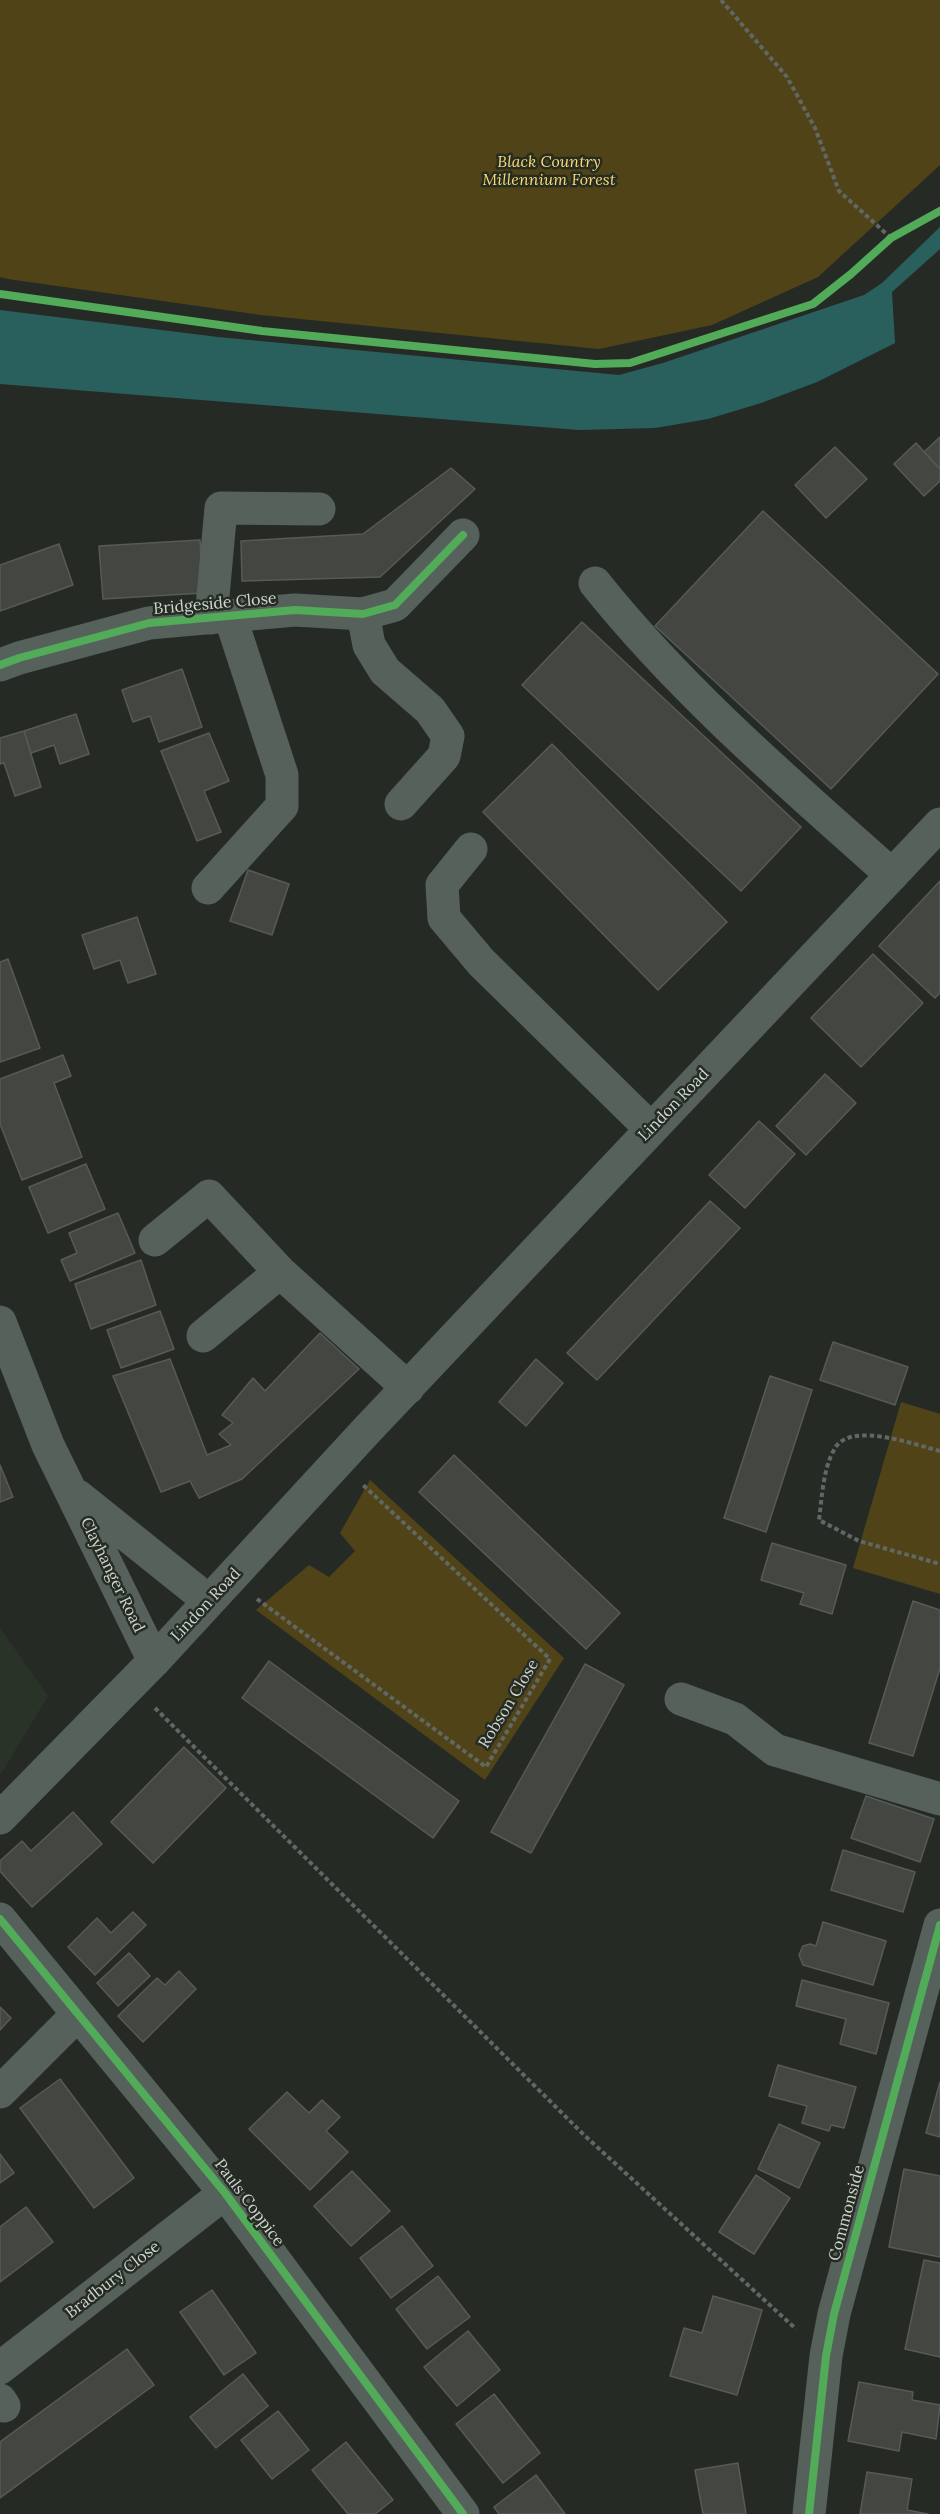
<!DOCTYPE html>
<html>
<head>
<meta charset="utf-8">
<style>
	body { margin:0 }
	canvas { display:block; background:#262a25 }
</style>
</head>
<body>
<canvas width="940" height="2514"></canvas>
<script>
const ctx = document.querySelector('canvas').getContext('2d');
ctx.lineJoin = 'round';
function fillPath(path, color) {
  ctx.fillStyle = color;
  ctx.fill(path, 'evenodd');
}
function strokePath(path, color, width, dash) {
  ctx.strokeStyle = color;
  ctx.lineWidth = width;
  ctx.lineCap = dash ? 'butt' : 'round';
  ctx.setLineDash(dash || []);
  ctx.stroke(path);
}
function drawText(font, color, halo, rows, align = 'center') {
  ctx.font = font + ' Lora,serif';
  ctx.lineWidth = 5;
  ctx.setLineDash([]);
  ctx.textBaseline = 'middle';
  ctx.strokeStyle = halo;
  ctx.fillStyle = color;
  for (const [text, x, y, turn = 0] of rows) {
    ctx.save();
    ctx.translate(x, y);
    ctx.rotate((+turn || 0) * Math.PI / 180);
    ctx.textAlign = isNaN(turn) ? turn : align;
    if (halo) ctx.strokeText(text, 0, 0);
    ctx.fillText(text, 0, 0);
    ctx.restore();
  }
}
const built = new Path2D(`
	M0,1628L48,1696L1,1774L0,1773Z`);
const green = new Path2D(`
	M0,0H940V165L818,277L712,325L599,349L261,315L8,279L0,277Z
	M901,1402L940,1414V1594L853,1568Z
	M370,1480L564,1658L485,1780L256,1610L309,1565L329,1577L355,1551L340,1533Z`);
const water = new Path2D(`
	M940,227V249L892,292L895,343L817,382L761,403L708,419L655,428L579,430L0,384V310L218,337L619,375L663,363L864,295L882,283Z`);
const building = new Path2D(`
	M940,437V469L924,452Z
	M916,443L940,469V481L924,496L894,464Z
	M835,447L867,479L826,518L795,485Z
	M451,468L475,489L380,577L242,581L241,541L363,534Z
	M763,511L938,674L831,789L655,626Z
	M200,540L203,593L103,599L99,546Z
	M59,544L73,585L0,611V565Z
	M582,622L801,827L741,891L522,685Z
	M182,669L202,727L159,742L150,716L133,722L122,690Z
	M76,714L89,754L60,764L54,745L31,753L24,731Z
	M24,731L41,787L15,796L4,763L0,764V738Z
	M209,733L229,781L204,791L221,832L197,841L161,751Z
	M552,744L727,922L658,990L483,812Z
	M248,870L289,884L272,935L230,921Z
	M940,881V993L935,998L879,946Z
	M137,917L156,974L128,983L120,960L94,969L82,935Z
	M873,954L923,1003L861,1067L811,1018Z
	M8,959L40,1048L0,1062V962Z
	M63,1055L71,1076L54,1083L82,1157L22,1180L0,1124V1079Z
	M825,1074L856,1103L806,1155L776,1126Z
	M759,1121L795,1154L745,1208L709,1175Z
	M86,1164L105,1209L48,1233L29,1187Z
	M710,1201L740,1228L597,1380L567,1353Z
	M118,1213L135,1253L70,1281L61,1260L77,1253L69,1233Z
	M141,1260L156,1305L91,1329L75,1284Z
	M160,1311L174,1349L121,1368L107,1330Z
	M320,1333L359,1369L242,1479L199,1498L190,1481L161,1492L113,1376L170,1359L207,1455L231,1445L219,1434L233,1423L222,1415L253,1378L265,1391Z
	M833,1342L908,1367L895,1405L820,1380Z
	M536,1359L563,1383L526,1426L499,1402Z
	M770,1376L812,1390L766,1532L724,1518Z
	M454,1455L620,1613L586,1649L419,1492Z
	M0,1465L13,1497L0,1502Z
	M772,1543L846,1565L832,1614L800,1604L804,1593L761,1580Z
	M913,1601L940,1610V1668L913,1756L869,1743Z
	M269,1661L459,1801L433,1838L242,1698Z
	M585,1664L624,1685L531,1853L491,1832Z
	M184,1747L226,1788L153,1863L111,1822Z
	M866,1796L934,1819L920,1862L851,1838Z
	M73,1812L102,1844L32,1907L0,1871V1861L22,1841L31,1851Z
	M843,1850L915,1872L903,1912L831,1890Z
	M133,1912L146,1925L95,1975L68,1947L97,1918L111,1933Z
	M823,1922L886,1941L873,1985L803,1965L799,1955L803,1946L810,1944L816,1946Z
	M129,1953L150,1976L118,2006L97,1983Z
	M179,1971L196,1989L143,2042L118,2016L157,1978L165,1985Z
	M802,1980L889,2003L876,2054L840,2044L846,2019L796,2006Z
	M0,2007L11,2018L0,2030Z
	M778,2065L856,2087L844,2128L831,2125L829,2131L802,2123L807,2106L769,2096Z
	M60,2079L134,2178L94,2208L20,2108Z
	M940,2082V2137L926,2133Z
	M287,2092L309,2113L322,2100L340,2117L326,2131L348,2152L310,2190L249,2129Z
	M779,2124L820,2143L799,2188L758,2169Z
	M0,2154L14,2173L0,2183Z
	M904,2169L940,2176V2257L889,2247Z
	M352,2171L390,2211L351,2246L314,2206Z
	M756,2175L790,2198L754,2254L719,2232Z
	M26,2207L53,2242L0,2282V2227Z
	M402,2226L433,2266L391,2298L360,2258Z
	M924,2260L940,2263V2357L905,2349Z
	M438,2276L470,2317L427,2349L396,2309Z
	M212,2290L256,2353L224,2375L180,2312Z
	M713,2296L762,2310L737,2395L670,2376L684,2328L702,2333Z
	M468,2331L500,2370L457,2406L424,2367Z
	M127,2349L154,2385L0,2498V2442Z
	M243,2374L268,2406L216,2448L190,2417Z
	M859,2382L913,2392L912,2400L940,2405L936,2439L902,2432L899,2451L848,2441Z
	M494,2394L540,2453L503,2483L456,2424Z
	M278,2411L309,2450L272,2479L241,2440Z
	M346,2442L393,2500L375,2514H348L312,2470Z
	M738,2463L746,2514H703L695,2470Z
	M867,2472L912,2479L907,2510L928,2514H860Z
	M536,2475L565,2514H499L494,2507Z`);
const path = new Path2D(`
	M721,0L787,77L815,128L839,191L891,238
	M940,1451C916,1445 851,1421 835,1448C823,1468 822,1497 819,1520L859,1541L940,1564
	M257,1599L486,1767L550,1659L363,1485
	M155,1708L584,2135L796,2329`);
const minor = new Path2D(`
	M595,583C682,692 789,783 892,875
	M363,614L369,645L385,671L430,710L448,736L444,756L401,804
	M211,618L221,508L319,509
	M0,665L19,658L149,623L295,610L363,614L395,605L463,535
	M471,849L442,885L444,918L481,962L651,1129
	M208,888L282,806V775L230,616
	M155,1240L209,1196L280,1272L408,1388
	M0,1322L48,1445L154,1661
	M203,1336L280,1272
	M78,1496L209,1601
	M681,1699L735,1719L775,1750L940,1799
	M0,1919L225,2193L463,2514
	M0,2092L78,2014
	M0,2368L225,2193
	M0,2400L4,2406
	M809,2514L826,2356L834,2314L940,1925`);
const major = new Path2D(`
	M0,1818L154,1661L367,1430L940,824`);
const cycleway = new Path2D(`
	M0,294L262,331L595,364L630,363L813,304L851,274L891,238L940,211
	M0,665L19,658L149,623L295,610L363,614L395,605L463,535
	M0,1919L225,2193L463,2514
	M809,2514L826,2356L834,2314L940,1925`);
const parkNames = [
	["Black Country",549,162],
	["Millennium Forest",549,180]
];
const streetNames = [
	["Bridgeside Close",215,604,-5],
	["Lindon Road",674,1105,-46],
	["Clayhanger Road",112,1575,64],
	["Lindon Road",206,1605,-47],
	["Robson Close",509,1704,-59],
	["Pauls Coppice",249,2203,53],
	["Commonside",847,2213,-75],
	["Bradbury Close",113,2280,-38]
];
fillPath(built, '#293327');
fillPath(green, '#504318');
fillPath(water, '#29605d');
fillPath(building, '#444642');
strokePath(building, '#585a55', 1.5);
strokePath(path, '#616864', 4, [4.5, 3]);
strokePath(minor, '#57615c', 33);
strokePath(major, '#57615c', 33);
strokePath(cycleway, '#51ab58', 8);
drawText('italic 16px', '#fed96e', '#252c23', parkNames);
drawText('16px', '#d0d4cf', '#252c23', streetNames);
</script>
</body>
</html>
